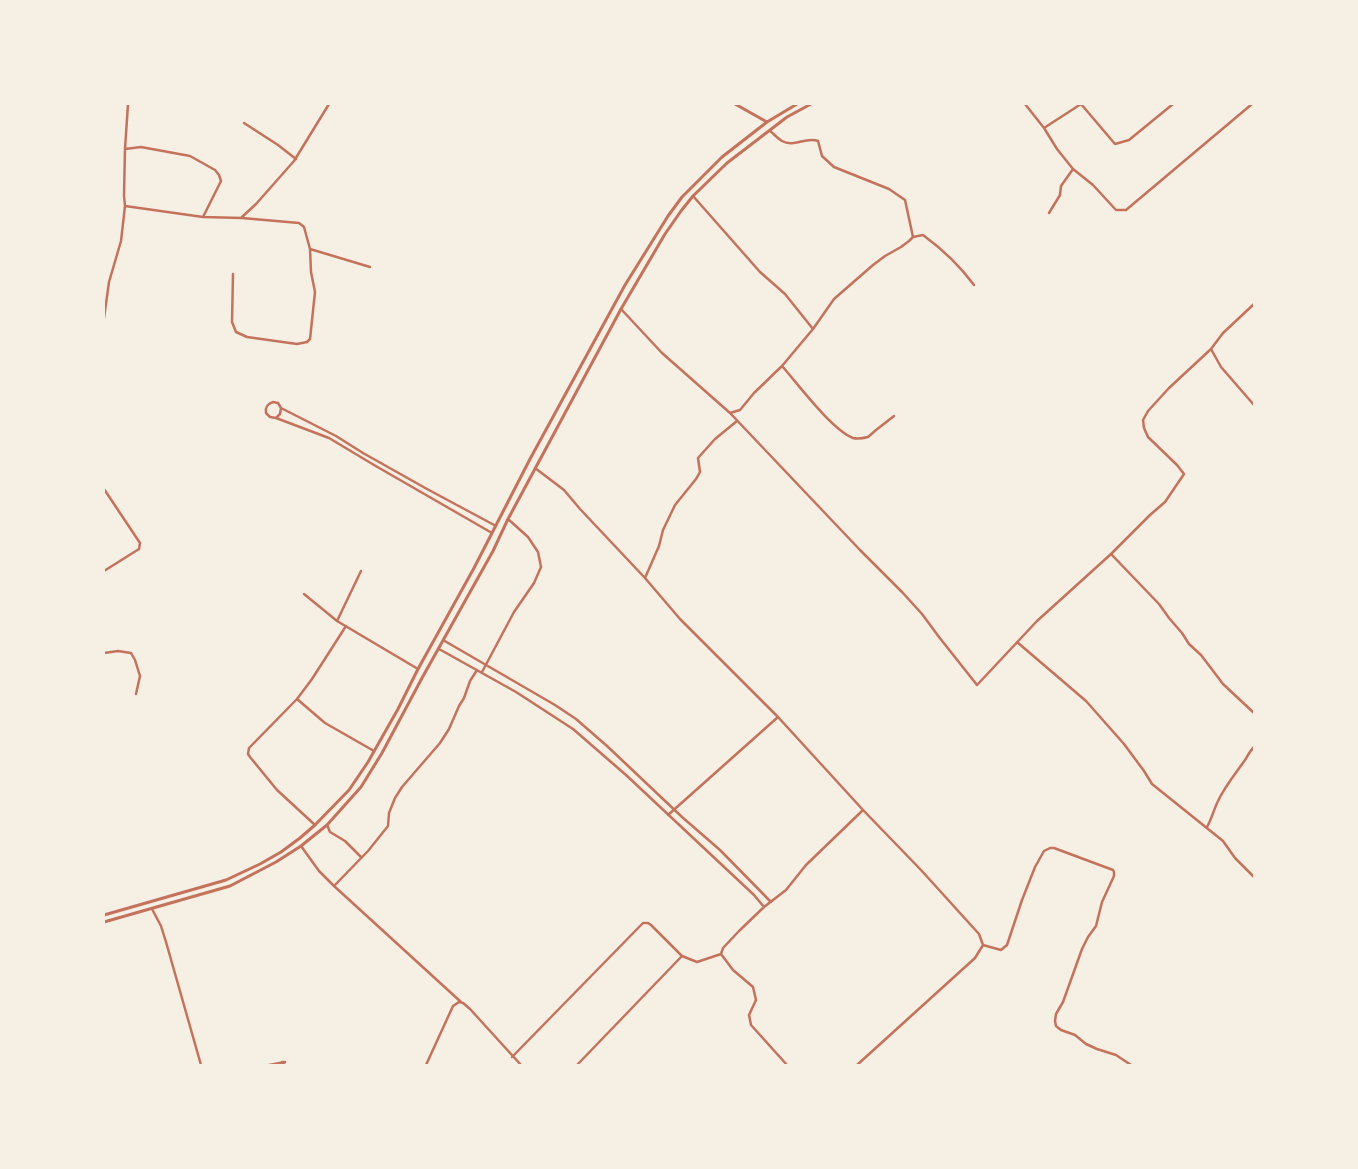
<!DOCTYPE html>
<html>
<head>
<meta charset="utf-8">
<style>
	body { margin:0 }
	#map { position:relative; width:1358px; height:1169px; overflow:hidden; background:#f6efe4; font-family:"Noto Sans",sans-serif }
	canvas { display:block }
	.frame { position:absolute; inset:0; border:105px solid #f6efe4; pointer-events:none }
</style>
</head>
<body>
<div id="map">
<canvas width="1358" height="1169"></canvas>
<div class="frame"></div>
</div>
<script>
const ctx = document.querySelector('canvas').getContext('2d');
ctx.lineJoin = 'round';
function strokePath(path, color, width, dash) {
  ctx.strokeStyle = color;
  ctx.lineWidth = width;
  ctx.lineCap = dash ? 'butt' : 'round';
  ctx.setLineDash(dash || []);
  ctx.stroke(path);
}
const minor = new Path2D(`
	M1025,104L1044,128L1081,104
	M1081,104L1115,144L1129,140L1173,104
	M244,123L278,145L296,159
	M1044,128L1057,149L1073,169L1093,185L1116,210H1126L1252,104
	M770,131C774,134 778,139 782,141C794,148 806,136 818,141L822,156L834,167L889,189L905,200L913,237
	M125,149L141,147L190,156L215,170L219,175L221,181L203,217
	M693,196L760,272L785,294L813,329
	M125,206L203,217L242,218L299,223L304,227L310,249L311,272L315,292L310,339L307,342L297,344L247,337L236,332L232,322L233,274
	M1049,213L1060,195L1061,186L1073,169
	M242,217L256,204L294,161L329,104
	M310,249L370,267
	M1254,304L1223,333L1211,349L1221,367L1254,405
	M621,309L662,353L730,413L860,550L902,592L922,614L939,637L977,685L1037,621L1111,554L1150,515L1165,502L1184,474L1177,465L1148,437L1144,428L1143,420L1148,411L1169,388L1211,349
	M104,318L109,282L121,241L125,206L124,196L125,149L128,104
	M782,366C798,384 831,429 853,438C857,439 864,438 868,437L876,430L894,416
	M281,408L280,414L276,418L270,417L266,413C265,407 267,404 273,402L278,403L281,408L336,436L363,453L427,489L496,526
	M730,413L740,410L754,393L782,366L813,329L834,299L873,265L885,256L901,247L909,241L913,237L923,235C942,249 960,266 974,285
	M276,418L329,438L374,465L492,533
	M535,468L564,490L580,509L645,578L680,619L778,717L863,810L921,870L979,934L983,945L975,958L857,1065
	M104,489L140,543L139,549L104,571
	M1111,554L1159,604L1169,618L1182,633L1189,644L1201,655L1223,684L1254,713
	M645,578L659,546L663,530L675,505L696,479L700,472L698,458L715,439L737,421
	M304,594L337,621L418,669
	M337,621L361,571
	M443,640L555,705L576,719L607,746L682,817L720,850L771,902
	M1017,642L1086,701L1124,744L1144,771L1152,784L1223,841L1235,858L1254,877
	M439,649L516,692L573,729L626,775L754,895L764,907
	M104,653L118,651L131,653L135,660L140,676L136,694
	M482,672L514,612L534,583L541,567L538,552L528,537L508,519
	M297,699L325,723L374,751
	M668,815L778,717
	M315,825L277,790L250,757L248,754L249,748L297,699L312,679L346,626
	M327,825L330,832L345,841L361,857
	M1207,827C1212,818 1214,809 1218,801C1225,786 1236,773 1245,760C1248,755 1250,751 1254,747
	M301,846L319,871L334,886L461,1002
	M334,886L368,851L388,826L389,813L395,798L402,787L440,743L449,729L459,706L464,698L470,681L477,670
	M152,909L161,926L166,942L201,1065
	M983,945L1001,950L1007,945L1022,900L1035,867L1044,851L1050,848H1054L1113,870L1114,872V876L1102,902L1096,926L1088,937L1082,949L1063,1002L1056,1014L1055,1021L1056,1026L1061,1030L1075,1035L1086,1044L1097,1049L1116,1055L1131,1065
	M721,954L733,970L753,987L756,1000L749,1015L751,1025L787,1065
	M512,1057L643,923H648L651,925L682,956L697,962L721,954L723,948L739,931L764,907L786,890L806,865L862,811
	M269,1065L285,1062H282L285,1065
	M426,1065L453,1006L459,1002L463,1003L470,1009L521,1065
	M577,1065L682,956`);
const tertiary = new Path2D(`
	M735,104L767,122
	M104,915L226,880L260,864L281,852L300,838L315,825L349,790L368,762L398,709L418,669L474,568L530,459L625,285L668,216L682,197L722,157L767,122L797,104
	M104,922L230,886L276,862L301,846L327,825L361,787L382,753L422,678L493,551L508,519L621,309L665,234L681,211L693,196L727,163L787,117L811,104`);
strokePath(minor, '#c5725c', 2.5);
strokePath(tertiary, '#c5725c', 3);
</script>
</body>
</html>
